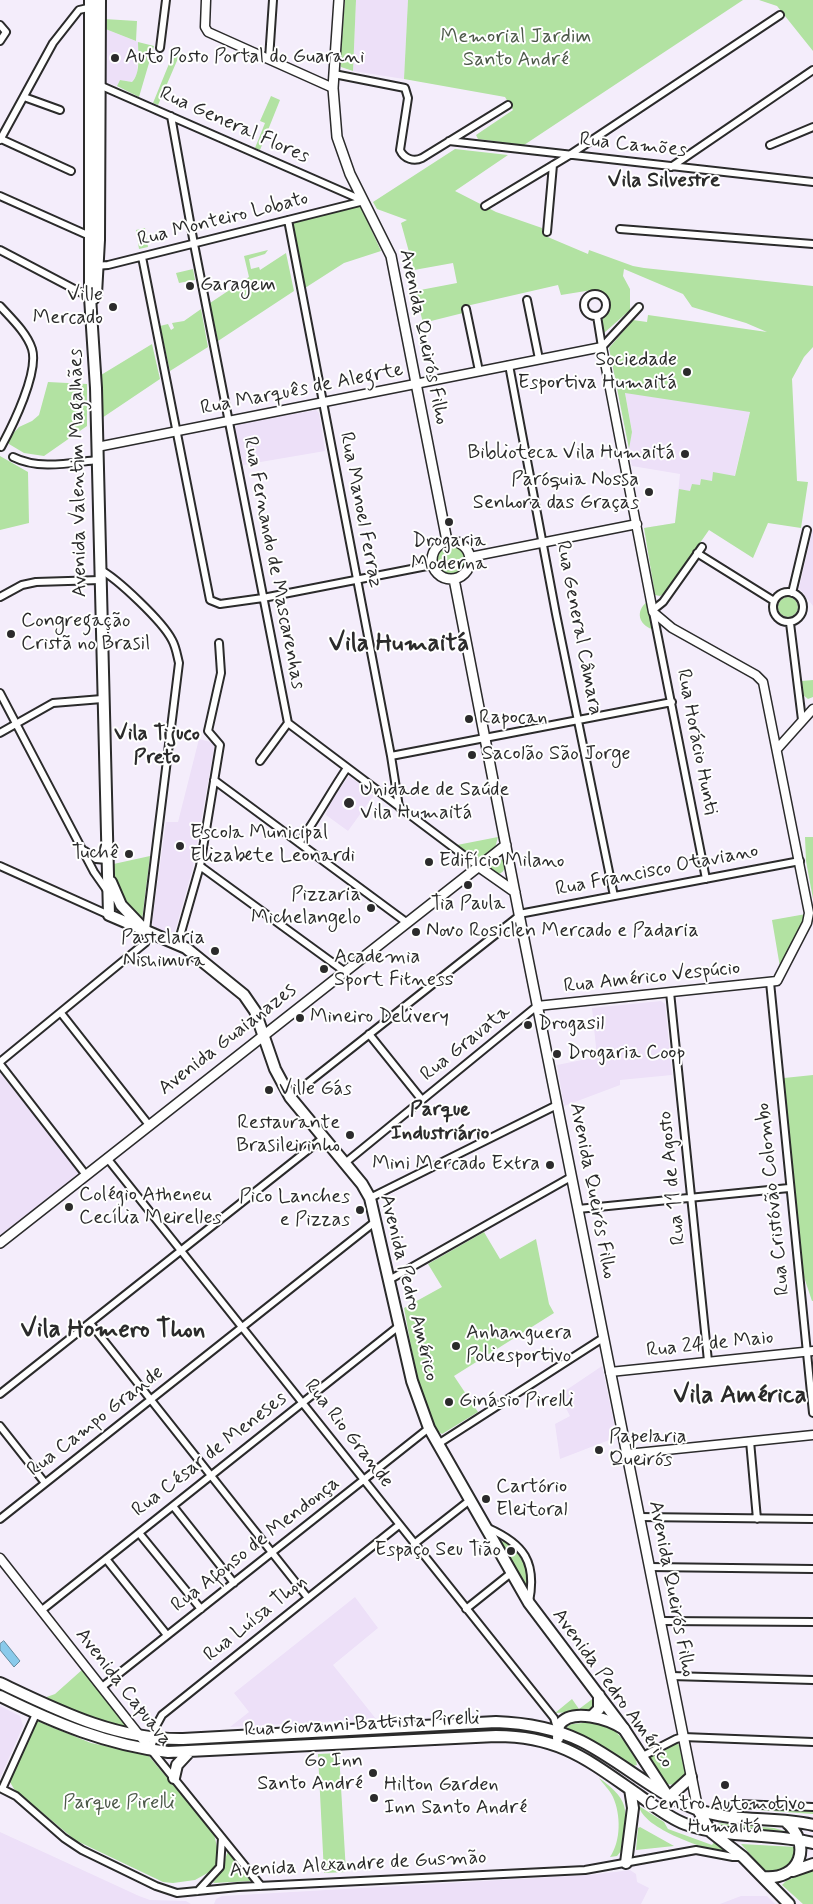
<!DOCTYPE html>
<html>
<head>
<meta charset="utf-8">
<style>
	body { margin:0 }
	canvas { display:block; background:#f4edfb }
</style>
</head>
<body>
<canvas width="813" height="1904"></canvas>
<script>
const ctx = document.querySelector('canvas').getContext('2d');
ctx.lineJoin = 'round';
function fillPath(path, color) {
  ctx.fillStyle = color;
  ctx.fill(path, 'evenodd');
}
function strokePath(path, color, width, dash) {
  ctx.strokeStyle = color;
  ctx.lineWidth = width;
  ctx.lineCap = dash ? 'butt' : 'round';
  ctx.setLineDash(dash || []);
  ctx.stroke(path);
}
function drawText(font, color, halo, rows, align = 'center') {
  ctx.font = font + ' Mynerve,sans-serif';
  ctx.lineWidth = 4;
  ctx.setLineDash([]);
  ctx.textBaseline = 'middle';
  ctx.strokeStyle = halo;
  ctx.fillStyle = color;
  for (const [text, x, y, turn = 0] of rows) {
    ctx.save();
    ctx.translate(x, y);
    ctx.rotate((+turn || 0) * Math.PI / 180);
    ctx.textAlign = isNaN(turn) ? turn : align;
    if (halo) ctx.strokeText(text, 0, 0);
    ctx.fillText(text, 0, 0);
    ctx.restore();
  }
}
const built = new Path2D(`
	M356,0H408L404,79L353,71Z
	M103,28L138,42L137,74L132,82L120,80L117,86L102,81Z
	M625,392L750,411L728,504L709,530L644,528L675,523L680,474L632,466L629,449L632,431Z
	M316,410L319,413L325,451L243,465L235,429L238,424Z
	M813,528V606L799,588Z
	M199,739L215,743L192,871L175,931L170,934L155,928L152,923L166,822H178Z
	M349,776L374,795L348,831L326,815L330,802Z
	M661,1001L665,1004L672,1075L620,1080V1085L564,1106L557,1065L597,1057L592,1008Z
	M0,1073L80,1173L0,1237Z
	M602,1366L617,1437L560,1459L555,1424L570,1416L559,1395Z
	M355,1597L378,1628L333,1665L376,1719L230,1727L249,1712L234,1693Z
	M0,1706L20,1716L23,1726L0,1778Z
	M0,1832L139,1896L150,1900L186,1901L191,1904H0Z
	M630,1870L636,1874L637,1882L649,1888L641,1904H214L216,1899L222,1896L590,1875Z
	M741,1896H767L775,1904H720Z`);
const green = new Path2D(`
	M345,0H356L353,71L341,67L340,63Z
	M408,0H743L524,145L478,139L476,135L513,110L505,97L404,79Z
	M759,0H813V51L777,6Z
	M104,19L137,21L136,41L103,28Z
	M138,42L154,46L139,97L117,86L120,80L132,82C141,73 138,54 138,42Z
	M173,54L179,56L158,105L153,103Z
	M271,96L280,100L260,150L255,148L265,123L260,121Z
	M455,149L508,155L455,191L496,212L542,228L543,235L588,254L589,250L633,266L644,268L813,286V347L804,357L792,379L797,481L808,482L801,528L768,523L753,558L709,530L665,593L660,596L655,595L644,528L675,523L679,489L690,491L692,484L700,485L701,479L712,481L713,472L735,476L750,412L625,393L632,432L629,449L609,348L633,320L647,322L648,315L767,332L746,323L692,307L683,294L624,269L623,276L630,289V310L604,333L602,320L610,305L606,295L592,290L561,295L558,285L462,307L463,313L423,323L415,291L457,283L453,263L414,270L401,223L407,220L377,209L373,202Z
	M359,203L381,251L344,263L305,288L288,220Z
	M145,228L148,247L139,249L136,230Z
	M268,250L265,254L249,259L251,269L259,267L260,270L286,253L294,291L218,341L210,303L249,277L244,256Z
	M193,269L195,280L179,283L176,273Z
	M201,309L208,347L170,371L160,326L168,324L171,330L174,328L172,323L184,321Z
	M152,344L160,379L102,418L101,375Z
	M48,382L87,384V426L44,456L24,453L9,444L8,439L19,427L32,421L39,415Z
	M0,456L28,472L29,523L0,530Z
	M436 560a15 15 0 1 1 30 0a15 15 0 1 1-30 0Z
	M778 607a10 10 0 1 1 20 0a10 10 0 1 1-20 0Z
	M647,602L652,629C639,625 635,611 647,602Z
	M813,680V697L808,699L803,695L802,681Z
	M498,837L495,848L479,861L457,845Z
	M805,837H813V899L806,861Z
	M150,856L142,920C123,902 117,891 109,865Z
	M489 866a8 8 0 1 1 16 0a8 8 0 1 1-16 0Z
	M806,914L780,967L772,920Z
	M813,1075V1301H812L802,1271L784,1078Z
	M484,1232L500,1259L536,1239L549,1304L554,1313L454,1376L478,1412L442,1434C422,1421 409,1333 404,1308L442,1287L428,1264Z
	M504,1540C521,1554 528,1566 528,1588H526L501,1543Z
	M83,1669L127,1725V1727L95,1719L44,1698L55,1694Z
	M595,1697L596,1706L591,1711L555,1713L572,1699L579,1709Z
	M37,1721L91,1743L148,1755L214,1834L218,1851V1860L213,1870L195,1880L173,1883L163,1882L75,1840L14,1789L10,1782Z
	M593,1722C616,1724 625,1742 636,1760L637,1765L632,1766L596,1743L566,1727L572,1724Z
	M676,1742L679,1745L685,1773L676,1785L665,1784L649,1757Z
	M339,1753L346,1872L324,1873L318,1754Z
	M599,1778C634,1803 626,1813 621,1851L617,1856L610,1857C621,1841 621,1815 613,1797C610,1790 603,1784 599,1778Z
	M639,1806L664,1822L668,1829L712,1845L714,1842L728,1853C707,1850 643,1829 639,1806Z
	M742,1806L813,1810V1814L745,1809Z
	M718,1823L774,1828L785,1831L727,1828Z
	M638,1828L640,1827L674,1846L636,1850Z
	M741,1844L796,1847C794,1864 787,1869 771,1873L764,1870Z
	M228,1850L252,1880V1881L213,1883L222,1870Z
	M813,1869V1904H803L782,1885L786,1881Z`);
const water = new Path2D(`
	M4,1641L20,1661L14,1667L0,1650V1644Z`);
const minor = new Path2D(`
	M0,25L6,32L0,41
	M160,48L166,0
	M269,59L273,0
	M334,74L405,88L408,98L400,150C404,159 414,162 422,158L508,105
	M97,84L364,201
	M24,97L60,110
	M171,116L194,244L288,723L478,866
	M1,139L71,171
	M0,140L53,43L79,10L92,7
	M449,141L813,182
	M770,145L813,127
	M671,167L813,70
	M0,196L92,237
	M485,206L568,156L780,15
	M288,220L391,756L399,807
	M620,229L813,244
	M547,232L553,165
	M0,250L95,300
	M142,257L210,600L220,604L263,598L432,565
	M95,266L108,265L364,201
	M584 305a11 11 0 1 1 22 0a11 11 0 1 1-22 0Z
	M527,300L539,359
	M0,306C11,318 27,333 32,349C39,372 13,425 1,447
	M466,309L479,371
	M597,316L602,347
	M602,347L639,307
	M509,365L556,614L614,896
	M13,457C39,470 69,463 97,460
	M697,553L774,601
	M99,569C117,578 163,622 172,640C176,647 177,655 179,663L146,930
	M773 607a15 15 0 1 1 30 0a15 15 0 1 1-30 0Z
	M792,593L807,530
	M0,597L22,585L36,582L100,580
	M653,610L663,602L702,547
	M653,612L706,879
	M790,623L802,720
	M0,693L94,872L108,892
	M0,733L53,703L102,699
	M391,756L672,702
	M260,761L288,723
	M214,780L406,922
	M299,843C317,818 330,793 347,768
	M85,851L96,859L107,860
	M0,866L109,915
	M200,866L344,971
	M519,914L800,861
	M178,943L200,866L220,745L208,731L221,673L219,643
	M770,982L813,1413
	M670,992L708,1361
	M61,1013L149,1125
	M369,1034L422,1100
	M0,1062L145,943L151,932
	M0,1064L86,1175
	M290,1097L519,916
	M107,1158L554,1718L557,1728
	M345,1163L537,1006
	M370,1198L557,1105
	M578,1209L789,1188
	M389,1280L571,1177
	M90,1323L308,1598
	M0,1394L323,1138
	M0,1426L45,1483
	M750,1441L757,1519
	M438,1444L603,1338
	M173,1506L234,1583
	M639,1517L813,1519
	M0,1519L376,1221
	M488,1528C524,1544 537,1562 529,1602
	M139,1533L201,1609
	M414,1544L470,1500
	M106,1559L167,1635
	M649,1567L813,1569
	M466,1609L511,1573
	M42,1610L399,1326
	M660,1621L813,1622
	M671,1676L813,1680
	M102,1687L429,1428
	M36,1714L2,1789L16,1796L64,1838L82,1850L156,1886L177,1893L238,1887L585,1870L696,1850L733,1857H743
	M641,1757L676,1739L683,1737L813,1742
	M730,1817L739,1804L813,1807
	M261,1886L151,1750L156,1726L162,1715L399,1525
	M198,1891L220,1867L222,1838`);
const tertiary = new Path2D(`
	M206,0L205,27L208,32L333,88
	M97,447L602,347L653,612L672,628L756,675L763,682L809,913L807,923L777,981L537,1006
	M470,557L637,524
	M778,748L813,709
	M610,1372L813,1351
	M627,1454L813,1435
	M0,1558L151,1750`);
const secondary = new Path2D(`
	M339,0L333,88L337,137L350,174L391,256L447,541
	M432 560a19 19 0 1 1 38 0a19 19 0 1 1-38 0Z
	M454,579L521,924L698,1810
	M478,866L515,892
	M0,1243L506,845`);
const primary = new Path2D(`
	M90,0V297L96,388L109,915L186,948L244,995L255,1011L275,1069L290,1097L362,1184L370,1198L412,1381L429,1428L529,1603L624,1729L667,1795
	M96,294L99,240L100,0
	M111,882L121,905L142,927
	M592,1716L599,1709V1695`);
const trunk = new Path2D(`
	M0,1683C59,1711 116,1740 183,1739L496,1722C525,1723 554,1728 581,1741C621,1761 654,1793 696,1809C733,1823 775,1816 813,1825
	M0,1696C55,1723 107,1745 168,1752L496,1736C561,1736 589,1761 640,1796C654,1806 669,1818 685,1824C727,1839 771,1832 813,1843
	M558,1738L559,1725C572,1707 609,1719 624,1729
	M174,1778L177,1765L189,1752
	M669,1797L691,1777
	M698,1810L711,1832L743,1857L789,1904
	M626,1863L633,1808L630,1789
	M793,1871L813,1864
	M763,1877C801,1881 813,1844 785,1821`);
const markers = [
	[115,58,5,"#2b2b2b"],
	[190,286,5,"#2b2b2b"],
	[113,307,5,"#2b2b2b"],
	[687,372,5,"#2b2b2b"],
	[685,454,5,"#2b2b2b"],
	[649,492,5,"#2b2b2b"],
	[449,522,5,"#2b2b2b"],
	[11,634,5,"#2b2b2b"],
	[469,719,5,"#2b2b2b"],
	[472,755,5,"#2b2b2b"],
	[349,803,6,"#2b2b2b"],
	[180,846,5,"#2b2b2b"],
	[129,854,5,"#2b2b2b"],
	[429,862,5,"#2b2b2b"],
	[468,885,5,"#2b2b2b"],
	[371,908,5,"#2b2b2b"],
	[416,932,5,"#2b2b2b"],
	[215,951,5,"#2b2b2b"],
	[324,969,5,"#2b2b2b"],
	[300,1018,5,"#2b2b2b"],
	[528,1025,5,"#2b2b2b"],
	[557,1054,5,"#2b2b2b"],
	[269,1090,5,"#2b2b2b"],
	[350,1135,5,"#2b2b2b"],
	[550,1165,5,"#2b2b2b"],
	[69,1207,5,"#2b2b2b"],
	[360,1210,5,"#2b2b2b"],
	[456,1346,5,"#2b2b2b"],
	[449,1402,5,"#2b2b2b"],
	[599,1450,5,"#2b2b2b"],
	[486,1499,5,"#2b2b2b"],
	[511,1551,5,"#2b2b2b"],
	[373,1773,5,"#2b2b2b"],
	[725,1785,5,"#2b2b2b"],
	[374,1798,5,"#2b2b2b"]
];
const parkNames = [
	["Memorial Jardim",516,38],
	["Santo André",516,61],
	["Parque Pirelli",119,1804]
];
const poiNames = [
	["Auto Posto Portal do Guarani",125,58],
	["Garagem",200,286],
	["Ville",103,296,"right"],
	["Mercado",103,319,"right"],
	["Sociedade",677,361,"right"],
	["Esportiva Humaitá",677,384,"right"],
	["Biblioteca Vila Humaitá",675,454,"right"],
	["Paróquia Nossa",639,481,"right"],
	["Senhora das Graças",639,504,"right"],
	["Drogaria",449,542,"center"],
	["Moderna",449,565,"center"],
	["Congregação",21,622],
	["Cristã no Brasil",21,645],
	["Rapocan",479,719],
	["Sacolão São Jorge",482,755],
	["Unidade de Saúde",360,791],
	["Vila Humaitá",360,814],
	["Escola Municipal",190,834],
	["Elizabete Leonardi",190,857],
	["Tuchê",119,854,"right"],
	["Edifício Milano",439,862],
	["Pizzaria",361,896,"right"],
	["Michelangelo",361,919,"right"],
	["Tia Paula",468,905,"center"],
	["Novo Rosiclen Mercado e Padaria",426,932],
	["Pastelaria",205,939,"right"],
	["Nishimura",205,962,"right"],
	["Academia",334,958],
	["Sport Fitness",334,981],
	["Mineiro Delivery",310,1018],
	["Drogasil",538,1025],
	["Drogaria Coop",567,1054],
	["Ville Gás",279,1090],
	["Restaurante",340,1124,"right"],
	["Brasileirinho",340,1147,"right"],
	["Mini Mercado Extra",540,1165,"right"],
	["Colégio Atheneu",79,1196],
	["Cecília Meirelles",79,1219],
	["Pico Lanches",350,1198,"right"],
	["e Pizzas",350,1221,"right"],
	["Anhanguera",466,1334],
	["Poliesportivo",466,1357],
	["Ginásio Pirelli",459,1402],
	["Papelaria",609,1438],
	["Queirós",609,1461],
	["Cartório",496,1488],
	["Eleitoral",496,1511],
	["Espaço Seu Tião",501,1551,"right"],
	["Go Inn",363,1762,"right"],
	["Santo André",363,1785,"right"],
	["Hilton Garden",384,1786],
	["Inn Santo André",384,1809],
	["Centro Automotivo",725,1805,"center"],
	["Humaitá",725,1828,"center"]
];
const streetNames = [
	["Rua General Flores",234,126,24],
	["Rua Camões",633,146,6],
	["Rua Monteiro Lobato",223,220,-14],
	["Avenida Queirós Filho",423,337,78],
	["Rua Marquês de Alegrte",302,390,-11],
	["Avenida Valentim Magalhães",79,473,-91],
	["Rua Manoel Ferraz",360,510,79],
	["Rua Fernando de Mascarenhas",273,563,79],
	["Rua General Câmara",578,628,79],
	["Rua Horácio Hunti",696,742,79],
	["Rua Francisco Otaviano",657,871,-11],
	["Rua Américo Vespúcio",652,978,-6],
	["Avenida Guaianazes",228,1040,-38],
	["Rua Gravata",466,1044,-39],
	["Rua 11 de Agosto",673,1178,-96],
	["Avenida Queirós Filho",592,1191,79],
	["Rua Cristóvão Colombo",774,1199,-96],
	["Avenida Pedro Américo",408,1288,76],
	["Rua 24 de Maio",710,1345,-6],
	["Rua Campo Grande",96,1422,-38],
	["Rua Rio Grande",348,1434,52],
	["Rua César de Meneses",210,1455,-38],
	["Rua Afonso de Mendonça",256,1545,-38],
	["Avenida Queirós Filho",671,1589,79],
	["Rua Luísa Thon",256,1619,-39],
	["Avenida Capuava",123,1688,52],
	["Avenida Pedro Américo",612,1689,54],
	["Rua Giovanni Battista Pirelli",362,1725,-3],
	["Avenida Alexandre de Gusmão",358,1865,-3]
];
const neighbourhoodNames = [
	["Vila Silvestre",664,182],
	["Vila Tijuco",157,735],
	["Preto",157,759],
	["Parque",440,1111],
	["Industriário",440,1135]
];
const districtNames = [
	["Vila Humaitá",399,645],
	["Vila Homero Thon",113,1331],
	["Vila América",740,1397]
];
fillPath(built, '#ede0f8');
fillPath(green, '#b2e2a2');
fillPath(water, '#8acaeb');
strokePath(water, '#648a9e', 1);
strokePath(minor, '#2b2b2b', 10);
strokePath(tertiary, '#2b2b2b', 11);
strokePath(secondary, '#2b2b2b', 12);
strokePath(primary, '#2b2b2b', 14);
strokePath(trunk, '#2b2b2b', 14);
strokePath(minor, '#fff', 6);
strokePath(tertiary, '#fff', 8);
strokePath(secondary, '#fff', 9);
strokePath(primary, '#fff', 10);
strokePath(trunk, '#fff', 10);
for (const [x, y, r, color] of markers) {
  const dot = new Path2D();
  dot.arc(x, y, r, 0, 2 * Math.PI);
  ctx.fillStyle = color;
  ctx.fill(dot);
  strokePath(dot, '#fff', 2);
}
drawText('20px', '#4d5949', '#fff', parkNames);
drawText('20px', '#2b2b2b', '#fff', poiNames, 'left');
drawText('20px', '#2b2b2b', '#fff', streetNames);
drawText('bold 21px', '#2b2b2b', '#fff', neighbourhoodNames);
drawText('bold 25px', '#2b2b2b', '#fff', districtNames);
</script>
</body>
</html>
